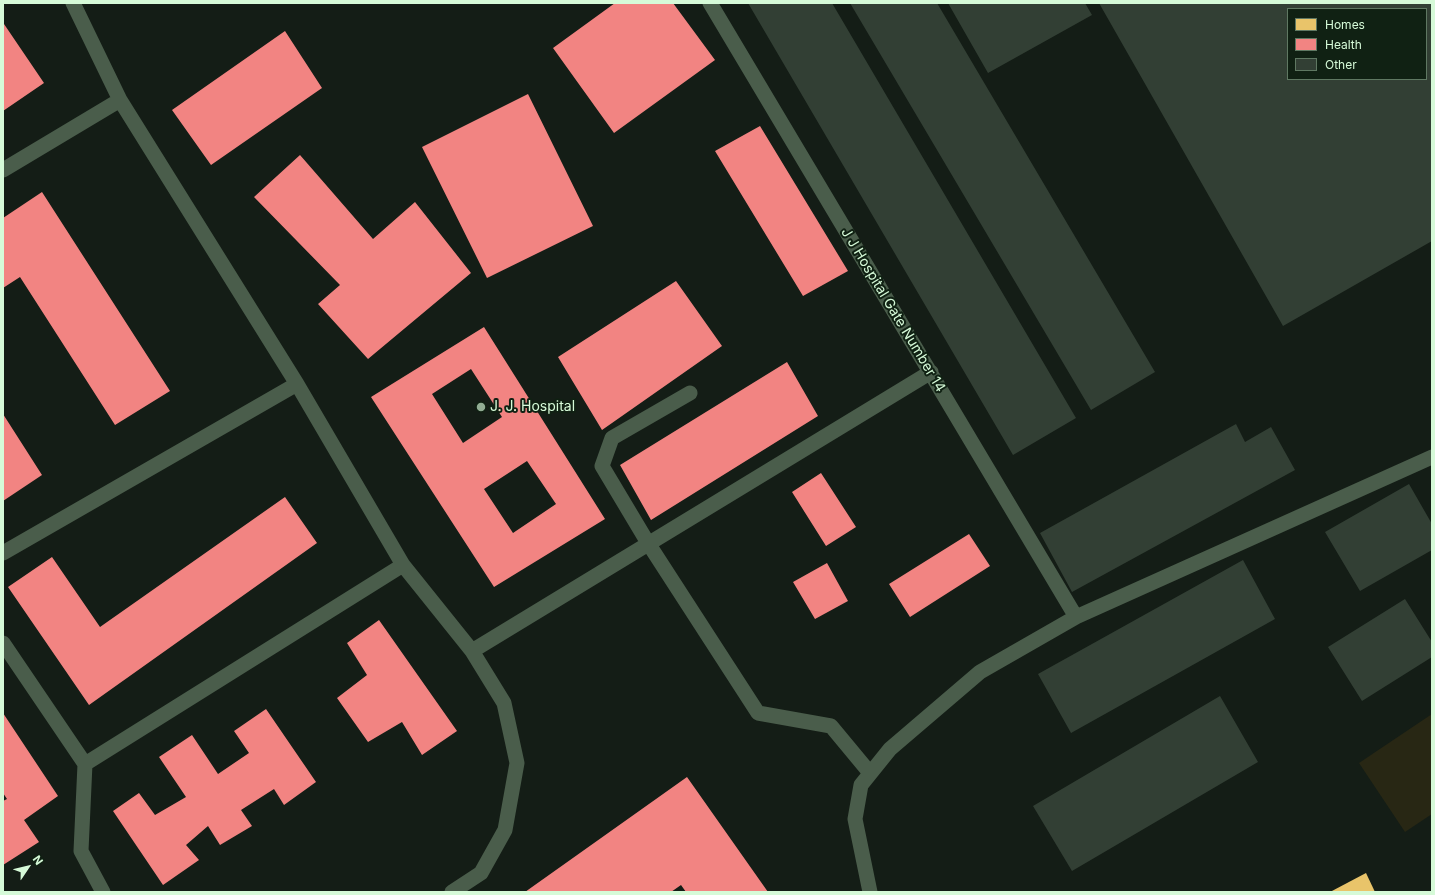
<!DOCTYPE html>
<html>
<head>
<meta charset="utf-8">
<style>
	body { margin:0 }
	#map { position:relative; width:1435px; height:895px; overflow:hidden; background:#141d16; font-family:Inter,sans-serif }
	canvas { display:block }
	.frame { position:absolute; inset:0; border:4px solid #d6fad8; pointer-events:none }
	.legend { position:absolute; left:1287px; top:8px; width:140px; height:72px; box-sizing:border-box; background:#102113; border:1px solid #5f7862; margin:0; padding:5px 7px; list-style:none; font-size:12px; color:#d6fad8 }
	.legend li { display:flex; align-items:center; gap:8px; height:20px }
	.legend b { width:20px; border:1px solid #5f7862 }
	.north { position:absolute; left:8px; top:847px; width:40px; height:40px; -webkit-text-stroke:3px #102113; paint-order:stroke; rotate:55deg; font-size:11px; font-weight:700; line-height:16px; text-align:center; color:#d6fad8 }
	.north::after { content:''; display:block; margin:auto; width:14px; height:18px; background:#d6fad8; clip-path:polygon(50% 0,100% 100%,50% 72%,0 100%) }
</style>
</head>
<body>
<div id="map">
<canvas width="1435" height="895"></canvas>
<div class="frame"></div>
<ul class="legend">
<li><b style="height:11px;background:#e9c46a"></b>Homes</li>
<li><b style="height:11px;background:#f28482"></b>Health</li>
<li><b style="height:11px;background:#323f34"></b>Other</li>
</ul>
<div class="north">N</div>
</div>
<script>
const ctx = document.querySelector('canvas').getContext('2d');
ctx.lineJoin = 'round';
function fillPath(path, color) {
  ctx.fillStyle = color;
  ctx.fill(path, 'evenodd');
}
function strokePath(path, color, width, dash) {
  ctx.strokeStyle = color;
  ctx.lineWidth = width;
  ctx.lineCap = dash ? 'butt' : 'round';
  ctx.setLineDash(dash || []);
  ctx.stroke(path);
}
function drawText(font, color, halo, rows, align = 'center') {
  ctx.font = font + ' Inter,sans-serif';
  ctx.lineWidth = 4;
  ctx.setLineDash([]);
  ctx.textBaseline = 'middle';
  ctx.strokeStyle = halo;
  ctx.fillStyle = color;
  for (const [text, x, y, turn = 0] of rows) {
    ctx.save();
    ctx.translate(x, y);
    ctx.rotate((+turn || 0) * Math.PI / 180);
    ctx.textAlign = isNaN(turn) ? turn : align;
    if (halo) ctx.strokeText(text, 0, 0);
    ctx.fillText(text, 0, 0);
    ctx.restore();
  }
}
const green = new Path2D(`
	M1432,714V814L1405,832L1359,763Z`);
const homes = new Path2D(`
	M1366,873L1375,892H1330Z`);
const health = new Path2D(`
	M615,3H673L715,60L614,133L553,48Z
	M4,24L44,83L3,111V25Z
	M285,31L322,88L211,165L172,110Z
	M528,94L593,226L487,278L422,147Z
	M760,126L848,271L803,296L715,151Z
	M300,155L373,239L415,202L471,273L368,359L318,304L340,285L254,197Z
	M42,192L170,391L115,425L20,277L3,288V218Z
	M676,281L722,346L602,430L558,357Z
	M484,327L605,519L494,587L371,397ZM471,369L502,417L463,443L432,394ZM527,461L556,504L513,533L484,489Z
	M787,362L818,416L651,520L620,465Z
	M3,414L42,475L3,501Z
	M821,473L856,527L826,546L792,492Z
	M285,497L317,543L89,705L8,587L52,557L100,627Z
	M969,534L990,566L910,617L889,584Z
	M827,563L848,601L815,619L793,582Z
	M379,620L457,731L422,755L402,722L368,742L337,698L367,675L347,643Z
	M266,709L316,782L284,805L274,789L241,810L252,826L220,845L208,826L186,845L199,860L163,885L113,811L139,793L155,815L186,797L159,757L192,735L218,774L249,753L234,731Z
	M3,713L58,796L24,820L39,842L3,865V801L7,799L3,793Z
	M687,777L768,892H686L681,885L671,892H525Z`);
const building = new Path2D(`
	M748,3H832L1076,418L1013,455Z
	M850,3H937L1155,372L1091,410Z
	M948,3H1085L1092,15L988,73Z
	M1099,3H1432V241L1283,326ZM1288,9H1426V79H1288Z
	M1236,424L1245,442L1271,427L1295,470L1072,592L1040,533Z
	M1409,484L1432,524V550L1360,591L1325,532Z
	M1243,560L1275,619L1071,733L1038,674Z
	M1405,599L1432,642V657L1362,701L1328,647Z
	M1220,696L1258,762L1072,871L1033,806Z`);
const service = new Path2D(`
	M73,3L120,100L297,384L403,565L472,651L504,703L517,763L505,830L481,873L452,892
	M710,3L1076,617
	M3,170L120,100
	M690,393L612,438L602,466L648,543L758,713L831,726L870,773
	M3,553L297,384
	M3,643L85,764L81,851L103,892
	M472,651L931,372
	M85,764L403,565
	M870,892L855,819L861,785L890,749L980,672L1076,617L1432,457`);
const markers = [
	[481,407,5,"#92ad94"]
];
const streetNames = [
	["J J Hospital Gate Number 14",893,310,59]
];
const poiNames = [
	["J. J. Hospital",490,407]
];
fillPath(green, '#282714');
fillPath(homes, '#e9c46a');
fillPath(health, '#f28482');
fillPath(building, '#323f34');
strokePath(service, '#4a5d4b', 15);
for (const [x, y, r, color] of markers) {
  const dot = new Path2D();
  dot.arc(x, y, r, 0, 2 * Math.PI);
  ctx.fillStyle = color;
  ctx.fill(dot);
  strokePath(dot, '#102113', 1.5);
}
drawText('14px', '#d6fad8', '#102113', streetNames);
drawText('14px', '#d6fad8', '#102113', poiNames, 'left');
</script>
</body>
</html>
